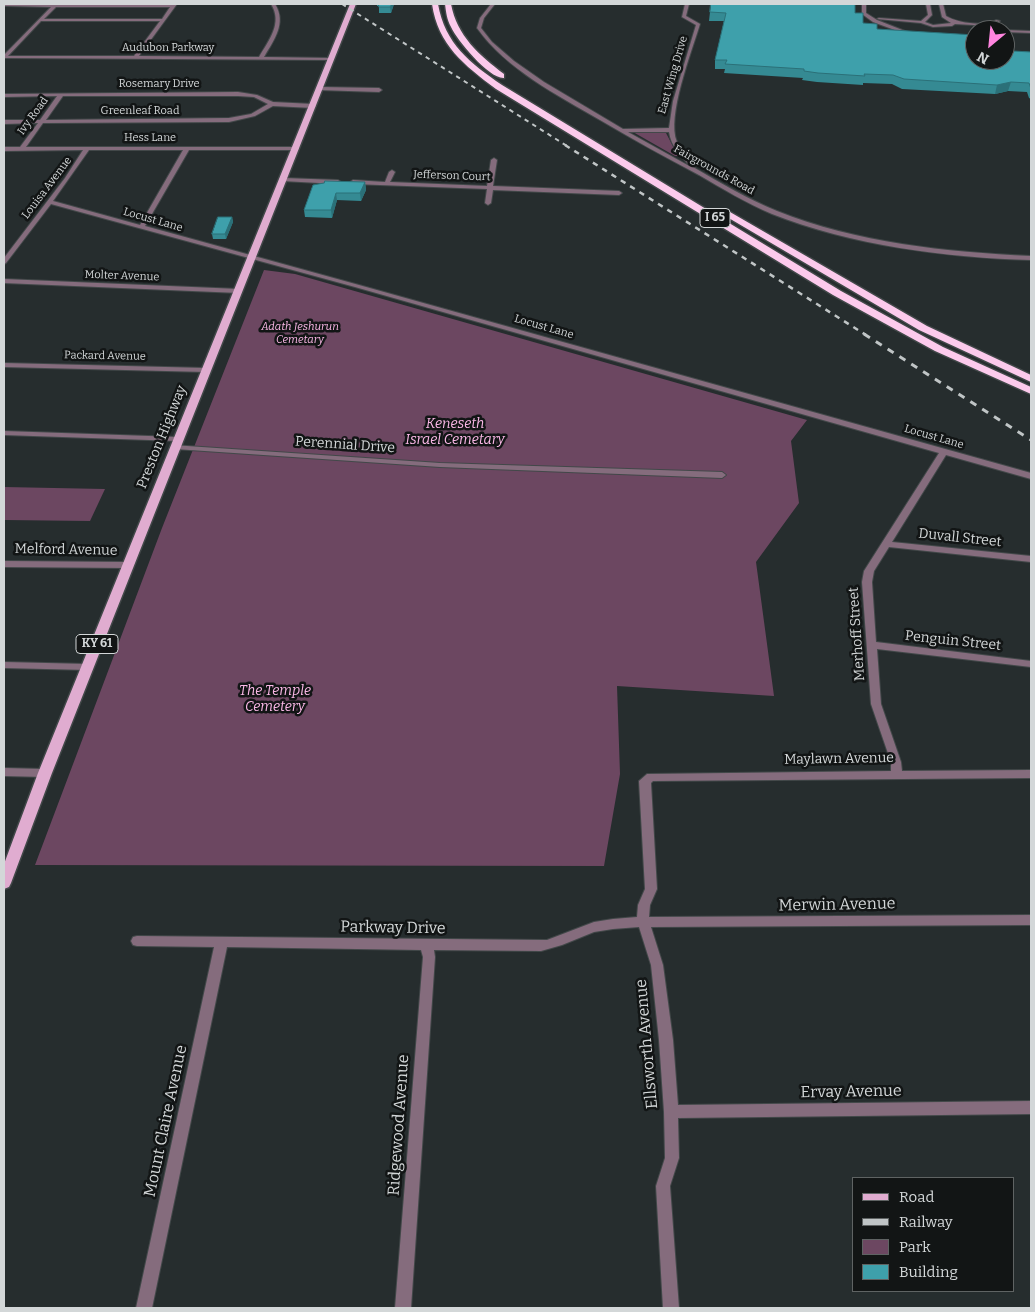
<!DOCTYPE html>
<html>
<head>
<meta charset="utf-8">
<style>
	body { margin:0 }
	#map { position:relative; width:1035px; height:1312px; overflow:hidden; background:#262d2e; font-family:Bitter,serif }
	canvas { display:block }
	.frame { position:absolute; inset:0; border:5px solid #d3d7d8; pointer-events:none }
	.legend { position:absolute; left:852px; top:1177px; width:162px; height:115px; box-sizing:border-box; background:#121515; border:1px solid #5f6363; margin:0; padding:6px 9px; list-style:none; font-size:15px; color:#d3d7d8 }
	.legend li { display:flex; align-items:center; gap:10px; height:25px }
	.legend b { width:25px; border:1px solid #5f6363 }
	.north { position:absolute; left:965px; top:20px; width:50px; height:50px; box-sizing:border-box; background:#121515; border:1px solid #5f6363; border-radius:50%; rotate:208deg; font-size:14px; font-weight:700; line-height:20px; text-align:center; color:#d3d7d8 }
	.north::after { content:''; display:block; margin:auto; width:18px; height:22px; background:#ff85df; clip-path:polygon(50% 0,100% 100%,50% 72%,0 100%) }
</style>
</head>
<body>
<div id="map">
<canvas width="1035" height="1312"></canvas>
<div class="frame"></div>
<ul class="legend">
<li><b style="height:6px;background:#e0acd0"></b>Road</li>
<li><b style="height:6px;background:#c0c5c6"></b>Railway</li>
<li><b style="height:14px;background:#6c4761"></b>Park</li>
<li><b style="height:14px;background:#3ea0ab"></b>Building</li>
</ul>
<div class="north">N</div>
</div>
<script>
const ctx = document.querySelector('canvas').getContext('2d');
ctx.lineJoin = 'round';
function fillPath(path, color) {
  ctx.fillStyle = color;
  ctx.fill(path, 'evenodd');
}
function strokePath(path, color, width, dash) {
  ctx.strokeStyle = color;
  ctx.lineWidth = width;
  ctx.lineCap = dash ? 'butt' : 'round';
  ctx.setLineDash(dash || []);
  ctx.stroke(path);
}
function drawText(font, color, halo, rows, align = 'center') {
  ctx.font = font + ' Bitter,serif';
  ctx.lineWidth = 5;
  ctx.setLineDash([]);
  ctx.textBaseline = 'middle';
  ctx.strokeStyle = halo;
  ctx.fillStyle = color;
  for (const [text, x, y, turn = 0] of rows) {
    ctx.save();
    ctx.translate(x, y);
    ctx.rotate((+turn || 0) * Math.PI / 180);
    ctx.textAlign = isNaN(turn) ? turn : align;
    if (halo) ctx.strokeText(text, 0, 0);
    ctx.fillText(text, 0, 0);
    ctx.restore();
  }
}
const green = new Path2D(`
	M633,132L666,133L678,156H675Z
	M264,270L295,274L807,420L791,441L799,503L756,562L774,696L617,686L620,774L604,866L35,865L162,528Z
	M4,487L105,489L90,521L4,520Z`);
const street = new Path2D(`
	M4,4H177L139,56L259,57C269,40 283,23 271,4H275C287,23 274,40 264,57L332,58L334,59L332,60L4,58V55L51,7L4,6ZM56,7H170L162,19H44ZM41,21H160L134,56H8Z
	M491,4H495L484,18L481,28L492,42L514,61L544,82L623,129L669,128L673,101L696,25L682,17L685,4H689L686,16L700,24C692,51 666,117 677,142C681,152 690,158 697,166L693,167C721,183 747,199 777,211C857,243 946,252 1031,256V260C948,258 850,245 772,214C746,203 723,189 699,175C665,157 632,139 600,120C557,95 506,69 477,28L480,18ZM628,132H669C671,147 681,156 691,167Z
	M862,4H866V13L877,20L915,35L911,36L873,22L862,14Z
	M926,4H930L932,15L925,22L933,25L951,23L942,17L939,4H943L946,16C957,23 986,27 996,20L1000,21L992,26L955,24L952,26L933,27L921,23L877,19L879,18L921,21L928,15Z
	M1004,30H1005L1031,31V33L1005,32Z
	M320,87L379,88L382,90L379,92L318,90Z
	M238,92L257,95L273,102L313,104L316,106L313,108L273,106L255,116L229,122L43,123L26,147H299V149L297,150H189L145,226L359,285L1031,473V479L946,455L892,542L1031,556V562L889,547L874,571L872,582L876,642L1031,661V667L877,649L881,704L901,762L902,771L1031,770V778L653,781L651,783L657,889L650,905L649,917L1031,915V925L651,927L663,965L673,1040L678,1105L1031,1101V1114L678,1118L679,1158L670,1186L679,1308H663L656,1186L665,1158L664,1112L659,1040L651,965L639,927L613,929L594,932L562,945L541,951L434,950L435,957L411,1308H395L423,957L421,950L227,947L152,1308H136L214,947L137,946L133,945L131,941L133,937L137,936L547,940L594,922L613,919L637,917L638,905L645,889L639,781L647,774L891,771V762L871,704L862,582L864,571L939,453L355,287L51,204L6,263L4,264V258L65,178L83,150L4,151V147H20L38,123L4,124V120H40L57,96L4,97V94ZM63,96H238L254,97L268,104L251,114L229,118L46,120ZM89,150H183L140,225L53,201Z
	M494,158L497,160L493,186L619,191L622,193L619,195L493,190L491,203L488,205L485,203L487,189L353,184L350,182L353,180L385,182L389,172L392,170L395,172L390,182L487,186L491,160Z
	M284,178L338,180L341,182L338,184L282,181V179Z
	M4,279L239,289L242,291L239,293L4,283Z
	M4,363L206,368L210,370L206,372L4,367Z
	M4,431L178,437L182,439L178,441L4,435Z
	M172,445L440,463L722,472L726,475L722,478L440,467L175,449H172Z
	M4,561L128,562L133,565L128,568L4,567Z
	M4,662L88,664L93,667L88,670L4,668Z
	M4,768L45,769L49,770L51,773L49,776L45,777L4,776Z`);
const primary = new Path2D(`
	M350,4H356L52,773L11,883L9,887L4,889V864L38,773Z`);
const highway = new Path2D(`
	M432,4H438C445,44 470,63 502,85L841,291L943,347L1031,387V394L935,351L833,295L496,89C464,65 438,45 432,4Z
	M445,4H451C457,36 479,55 504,74V78C489,79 457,40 451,27C447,20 446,12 445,4Z
	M730,212L927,326L1031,375V382L919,330L727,217L725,215Z`);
const railFar2 = new Path2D(`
	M342,4L567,146`);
const railFar1 = new Path2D(`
	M565,145L866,335`);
const rail = new Path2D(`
	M864,334L1031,440`);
const wall = new Path2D(`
	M377,4H394L391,13H379V6H377Z
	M710,12L855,13L863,23L877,29L1013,51L1031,52V99L1029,98L1027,92L1008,91L995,94L902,89L892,84L863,83V85L817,82L802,80L803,78L724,73L725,69H715V60L724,21H709Z
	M365,182L366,190L361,201L337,200L332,218L305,217L304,210L313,185Z
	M232,217L233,222L226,239H213L212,234Z`);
const shadedWall = new Path2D(`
	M392,4H394L391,13L390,7Z
	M1011,82L1008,91L995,94L997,85Z
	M365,182L366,190L361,201L360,193Z
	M336,193L337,200L332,218L331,210Z
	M232,217L233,222L226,239L225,234Z`);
const building = new Path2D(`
	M379,4H392L390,7H379Z
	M711,4H855V13H863V23L877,24V29L975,35V60H1005V37H1008L1013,51L1031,52V89L1029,83L1011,82L997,85L904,79L893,75L864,74L865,76L818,73L804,71V69L725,64L727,60H715L726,13L710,12Z
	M325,181L365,182L360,193H336L331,210H304L313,185L324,183Z
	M218,217H232L225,234H212Z`);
const farStreetnames = [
	["Audubon Parkway",168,48],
	["East Wing Drive",673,75,-74],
	["Rosemary Drive",159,84],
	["Greenleaf Road",140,111],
	["Ivy Road",33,116,-54],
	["Hess Lane",150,138],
	["Fairgrounds Road",714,170,29],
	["Jefferson Court",452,176,2],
	["Louisa Avenue",47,188,-53],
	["Locust Lane",153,220,16],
	["Molter Avenue",122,276,2],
	["Locust Lane",544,327,16],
	["Packard Avenue",105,356,1],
	["Locust Lane",934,437,16]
];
const farParknames = [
	["Adath Jeshurun",300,327],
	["Cemetary",300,340]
];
const shields = [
	[715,218,30],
	[97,644,42]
];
const shieldNames = [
	["I 65",715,218],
	["KY 61",97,644]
];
const parkNames = [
	["Keneseth",455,424],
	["Israel Cemetary",455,440],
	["The Temple",275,691],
	["Cemetery",275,707]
];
const streetNames = [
	["Preston Highway",162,437,-68],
	["Perennial Drive",345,445,4],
	["Duvall Street",960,538,6],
	["Melford Avenue",66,550,1],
	["Merhoff Street",857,634,-94],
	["Penguin Street",953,641,6],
	["Maylawn Avenue",839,759,-1]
];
const nearStreetnames = [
	["Merwin Avenue",837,905,-1],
	["Parkway Drive",393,928,1],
	["Ellsworth Avenue",647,1044,-95],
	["Ervay Avenue",851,1092,-1],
	["Mount Claire Avenue",166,1121,-78],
	["Ridgewood Avenue",399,1125,-86]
];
fillPath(green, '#6c4761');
strokePath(street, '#424849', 2);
strokePath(primary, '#424849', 3);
strokePath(highway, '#424849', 3);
fillPath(street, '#856c7d');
fillPath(primary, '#e0acd0');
fillPath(highway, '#fccaec');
strokePath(railFar2, '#c0c5c6', 2, [4.5, 4.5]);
strokePath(railFar1, '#c0c5c6', 2.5, [5.5, 5.5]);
strokePath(rail, '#c0c5c6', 3, [7, 7]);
fillPath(wall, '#358a93');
fillPath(shadedWall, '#2b7078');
fillPath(building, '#3ea0ab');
strokePath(building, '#2b7078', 1);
drawText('11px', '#d3d7d8', '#121515', farStreetnames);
drawText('italic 11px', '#fbb8e7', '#121515', farParknames);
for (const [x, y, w] of shields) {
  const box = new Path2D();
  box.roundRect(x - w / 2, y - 9.5, w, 19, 4);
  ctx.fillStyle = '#121515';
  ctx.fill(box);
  strokePath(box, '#d3d7d8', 1);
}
drawText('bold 12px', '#d3d7d8', null, shieldNames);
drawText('italic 14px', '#fbb8e7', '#121515', parkNames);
drawText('14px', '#d3d7d8', '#121515', streetNames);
drawText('16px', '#d3d7d8', '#121515', nearStreetnames);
</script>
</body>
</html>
